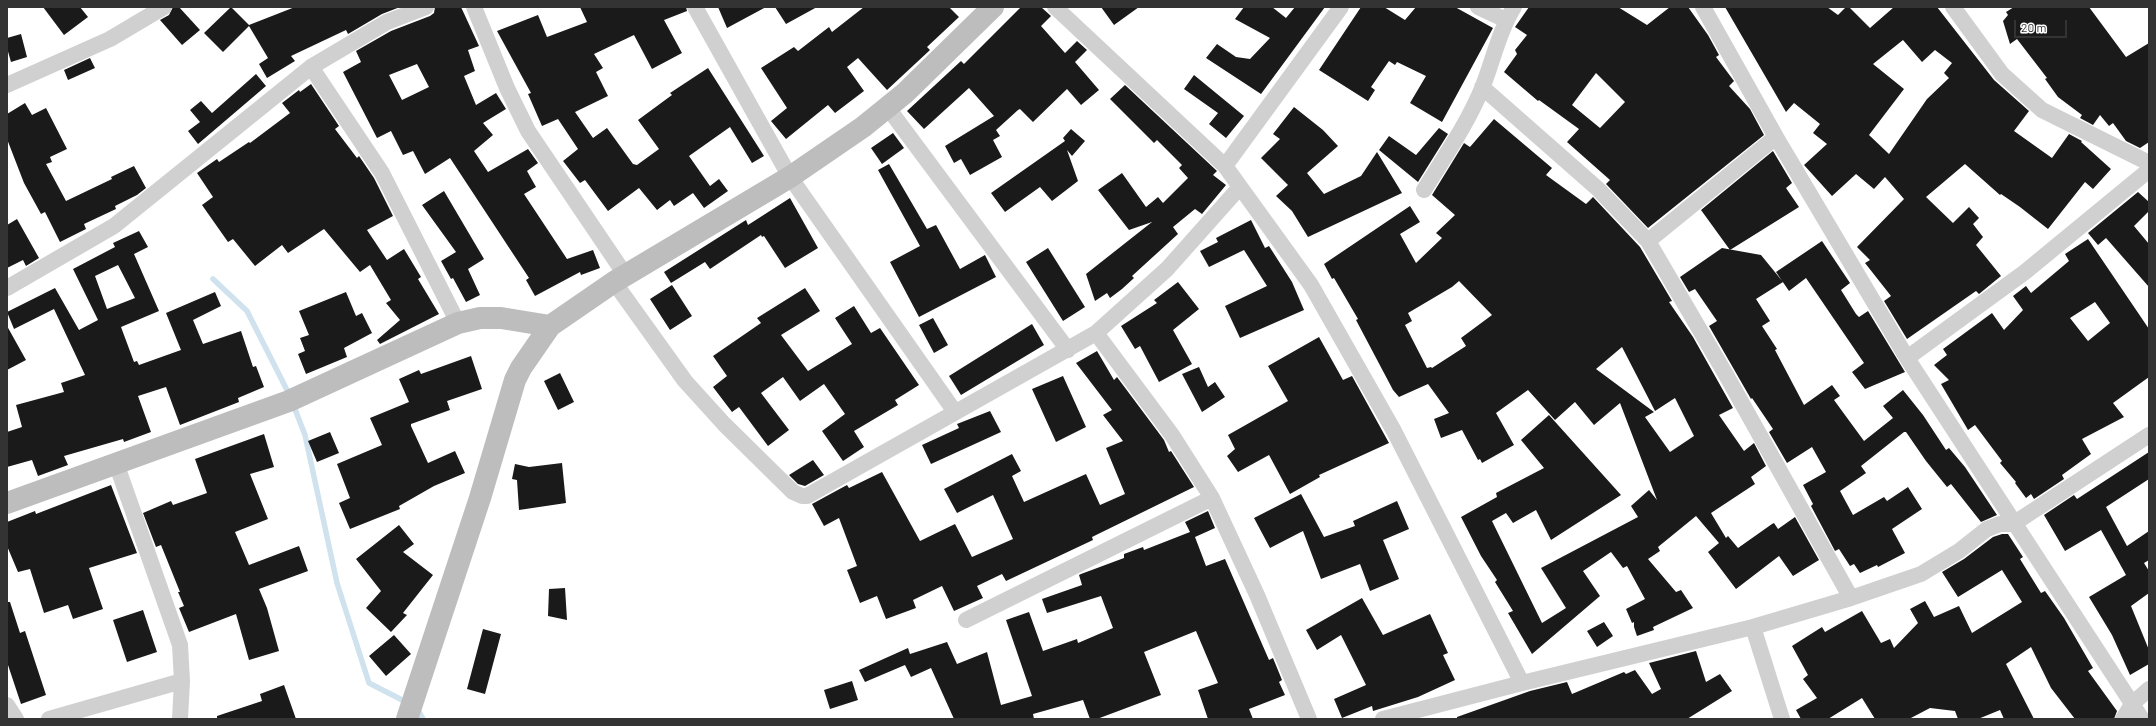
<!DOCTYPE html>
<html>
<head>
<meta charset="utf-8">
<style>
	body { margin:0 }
	#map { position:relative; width:2156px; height:726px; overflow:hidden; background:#fff; font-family:Barlow,sans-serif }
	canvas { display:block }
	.frame { position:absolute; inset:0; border:8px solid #333; pointer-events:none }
	.scale { position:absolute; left:2014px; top:20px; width:53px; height:18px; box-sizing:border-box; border:2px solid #333; border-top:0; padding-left:5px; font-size:12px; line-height:14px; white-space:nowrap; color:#333; -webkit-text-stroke:3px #fff; paint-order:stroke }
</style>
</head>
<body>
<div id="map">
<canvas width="2156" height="726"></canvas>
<div class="frame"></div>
<div class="scale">20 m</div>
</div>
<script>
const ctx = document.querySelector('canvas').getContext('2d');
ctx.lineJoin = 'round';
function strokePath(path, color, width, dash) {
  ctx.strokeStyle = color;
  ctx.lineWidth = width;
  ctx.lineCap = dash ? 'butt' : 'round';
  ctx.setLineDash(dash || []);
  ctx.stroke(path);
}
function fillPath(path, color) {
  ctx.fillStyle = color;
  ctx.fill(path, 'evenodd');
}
const stream = new Path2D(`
	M213,279L247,311L290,396
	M293,404L305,435L337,583L369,683L408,703
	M417,708L423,719`);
const building = new Path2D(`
	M43,7H80L88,17L64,35Z
	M173,7H179L200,30L182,45L160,20L169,15Z
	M231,7L249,25L295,7H400L382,14L348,34L346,30L291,56L295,61L267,78L259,64L268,58L249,26L223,52L204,33Z
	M435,7H461L479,46L468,50L475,71L464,76L476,105L496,93L506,109L483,123L493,135L474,151L488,172L528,149L538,163L527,171L536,187L524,194L567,259L593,250L600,268L581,275L580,272L535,296L526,280L529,278L450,158L425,174L413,151L403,155L391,131L377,138L343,72L361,62L356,51L391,31L430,16L434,13ZM417,64L429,87L402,100L389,75Z
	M580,7H686L687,11L664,20L682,53L652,69L634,35L594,54L603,68L596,72L608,96L575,112L593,138L607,128L633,164L637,165L659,149L638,120L672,95L670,93L708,68L764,156L752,163L730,127L689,156L710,186L719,179L728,191L704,208L693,193L674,206L670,200L657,210L639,188L608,211L585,180L580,183L563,161L578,149L558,119L542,126L528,94L531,93L497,31L538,15L547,37L587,22Z
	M718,7H766L727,28Z
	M775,7H817L786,24Z
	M864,7H949L959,17L927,47L930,50L887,90L858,58L847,67L864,91L835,113L828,105L786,139L771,121L787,108L761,68L794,47L798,51L829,27L832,32Z
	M1021,7H1041L1051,16L1041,26L1065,53L1077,41L1087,50L1075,62L1099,90L1081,105L1067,89L1033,122L1020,109L1018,110L996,130L1000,136L993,140L1002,157L970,175L961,159L954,163L945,146L994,116L969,88L924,129L907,111L961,61L964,64Z
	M1101,7H1139L1114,25Z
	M1244,7H1272L1286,18L1295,7H1325L1261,94L1206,58L1217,44L1236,57L1250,59L1270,38L1235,19Z
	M1361,7H1384L1405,20L1416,7H1455L1493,28L1442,122L1410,103L1426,76L1397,62L1395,65L1389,61L1371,87L1375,90L1368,101L1319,70Z
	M1529,7H1618L1647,25L1670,7H1688L1708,35L1719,55L1716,57L1734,81L1729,86L1750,109L1764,135L1648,228L1606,184L1610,180L1567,142L1579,129L1539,100L1538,101L1504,72L1517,54L1515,50L1527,35L1515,27ZM1596,73L1625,102L1600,128L1572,105Z
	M1725,7H1827L1838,15L1846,7H1849L1870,28L1894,7H1937L1994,80L2029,111L2014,131L2052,158L2069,134L2082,141L2081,142L2111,169L2093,189L2085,182L2048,229L2020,207L2001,194L2000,195L1965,164L1926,197L1953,223L1969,207L1979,218L1973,224L1983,237L1976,245L2001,276L1979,294L1976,291L1907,339L1884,301L1891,296L1865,263L1870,260L1857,247L1904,199L1885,177L1874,189L1856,174L1832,196L1804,165L1827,144L1813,133L1820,124L1794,103L1786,112ZM1903,40L1922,62L1935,50L1952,63L1944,73L1949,78L1927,99L1889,154L1869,135L1904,89L1873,64Z
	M2014,7H2089L2126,57L2149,43V142L2140,148L2126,141L2113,123L2109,126L2100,115L2093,125L2080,118L2082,115L2058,97L2045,79L2047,78L2017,39L2010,44L2003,21L2008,15L2006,12Z
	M21,34L27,57L11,62L7,48V38Z
	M90,58L95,68L68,80L64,70Z
	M256,74L266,86L198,144L188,131L200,122L190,110L201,101L212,113Z
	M1194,75L1244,116L1226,138L1209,124L1218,113L1184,89Z
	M311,84L339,126L335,129L357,158L359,156L374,178L393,216L367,230L387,260L404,249L421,277L418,279L439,314L380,344L377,340L400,320L386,303L391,300L370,265L360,272L324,229L288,253L282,245L255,266L233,239L228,242L202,205L213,197L197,173L217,159L219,162L249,142L250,143L290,113L282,103L299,90L300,92Z
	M1125,85L1217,171L1213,175L1226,185L1202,214L1195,209L1173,227L1178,234L1132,276L1134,278L1122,289L1110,298L1107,293L1095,301L1086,274L1152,222L1129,230L1098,190L1122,173L1146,207L1158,197L1163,203L1188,178L1179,168L1182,165L1157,140L1154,143L1110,99Z
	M25,103L32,115L46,108L67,149L50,157L52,162L46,164L66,201L112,179L111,177L134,166L146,188L137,195L115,206L116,209L84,224L86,229L60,242L45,212L41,214L24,183L7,139V114Z
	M1294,107L1323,130L1338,146L1307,173L1324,194L1361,176L1377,152L1402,193L1308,237L1292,211L1276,196L1288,185L1261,158L1280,139L1273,134Z
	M1494,119L1552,168L1546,175L1586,204L1593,197L1640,247L1672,301L1669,302L1693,337L1733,408L1719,415L1744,451L1754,443L1766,466L1751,477L1755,484L1711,513L1726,538L1728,536L1738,548L1772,524L1774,523L1778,529L1795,517L1819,560L1793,576L1779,556L1736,589L1708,552L1719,543L1696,516L1658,547L1660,551L1648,559L1676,592L1681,590L1693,608L1653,627L1654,630L1637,636L1634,627V622L1632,623L1626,609L1645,599L1627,566L1623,568L1611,552L1583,571L1600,596L1532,654L1508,613L1513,611L1495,582L1497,580L1481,556L1461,517L1497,497L1496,493L1544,468L1521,440L1549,415L1621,495L1551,540L1536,510L1513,523L1506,513L1492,521L1542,623L1566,608L1541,568L1638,517L1631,506L1649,490L1657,500L1620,403L1594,425L1575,402L1555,420L1528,390L1496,413L1514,445L1482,463L1480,459L1478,460L1462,430L1441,438L1434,419L1449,413L1428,384L1399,397L1393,390L1356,320L1358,319L1334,278L1332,279L1324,264L1410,206L1420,222L1400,234L1416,263L1442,238L1436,233L1455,215L1432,195L1464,143L1470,147ZM1459,281L1492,315L1461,338L1466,346L1432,368L1431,367L1427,368L1405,325L1412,321L1408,313L1452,287ZM1622,347L1655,411L1675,398L1694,436L1670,452L1645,417L1654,412L1596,369Z
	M1439,128L1448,134L1418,182L1379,150L1389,136L1416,155Z
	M1071,129L1085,141L1072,156L1067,150L1078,181L1052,201L1040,187L1005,212L991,193L1065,141L1063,138Z
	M893,133L904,148L882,164L871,148Z
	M1773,151L1792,183L1786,188L1799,207L1730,250L1701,210Z
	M889,164L927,229L936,225L960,269L985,255L996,277L919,317L890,262L920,246L878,170Z
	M444,191L484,259L468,269L480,295L466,302L453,278L451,279L441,261L456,252L422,205Z
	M2138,192L2149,202V211L2134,226L2149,244V287L2106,238L2098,245L2088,233Z
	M790,198L818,248L785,268L764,236L762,237L761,235L710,269L705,262L671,283L664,272L746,220L748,225Z
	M17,219L39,258L26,266L23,260L7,268V225Z
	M1251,220L1265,248L1269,246L1292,282L1304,310L1240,338L1225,306L1267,286L1244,250L1209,267L1200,251L1218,242L1216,238Z
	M139,231L148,247L134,254L159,311L121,327L134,362L137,361L139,365L181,350L166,313L215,292L221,306L193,320L203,344L241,331L253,367L256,366L264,387L238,398L239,402L180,425L166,387L138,396L151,432L124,442L123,439L64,456L68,465L38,476L32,460L7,467V432L22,427L16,405L64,392L61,383L85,375L54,309L14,329L7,312L55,288L79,330L98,320L73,269L115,247L113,243ZM118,265L135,298L107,309L95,276Z
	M2088,239L2149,329V377L2113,403L2124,417L2082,439L2091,454L2062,475L2064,479L2034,499L2031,494L2026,498L2015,483L2016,482L2000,463L2002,461L1975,425L1968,430L1941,384L1949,380L1934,365L1947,355L1943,349L1992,313L2004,330L2023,310L2013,296L2026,286L2031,293L2069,261L2065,254ZM2095,302L2110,323L2088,341L2070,318Z
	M1822,241L1850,283L1841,290L1856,314L1859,317L1868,311L1905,372L1865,389L1852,372L1864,363L1806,278L1789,291L1776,272Z
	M1048,248L1085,307L1063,321L1026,262Z
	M1722,248L1761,255L1783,282L1756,299L1770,321L1762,326L1777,349L1775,350L1804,405L1832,385L1840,396L1834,400L1864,441L1893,418L1883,406L1903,390L1923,415L1946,450L1949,448L1965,467L1997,515L1981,522L1951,484L1947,487L1926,461L1906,432H1904L1861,466L1866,473L1840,491L1853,515L1884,497L1887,501L1908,487L1922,509L1892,529L1905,553L1878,567L1877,565L1860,573L1854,564L1850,566L1839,549L1835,551L1811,506L1813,504L1803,485L1826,472L1812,447L1787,463L1769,432L1773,429L1752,398L1751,399L1709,326L1717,321L1695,289L1689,292L1680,277Z
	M1178,282L1199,309L1173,330L1192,364L1159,382L1140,346L1135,349L1121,326L1157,303L1154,300Z
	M672,285L692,316L670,330L650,299Z
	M805,288L820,311L781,335L808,371L852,344L835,318L854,306L871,333L880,328L919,385L895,400L898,405L854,431L864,447L843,461L822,431L845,414L824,384L800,401L783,377L761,393L789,430L768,446L739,407L732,412L713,387L727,376L713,356L761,323L757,318Z
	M346,292L356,316L362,313L372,333L344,348L347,357L306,374L298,354L305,351L300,338L309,335L299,311Z
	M933,318L948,345L934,353L919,325Z
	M1032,324L1044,345L961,395L949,376Z
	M7,326L26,360L7,370Z
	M1319,337L1343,380L1352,376L1389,443L1319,475L1320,477L1290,494L1269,455L1238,472L1227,456L1235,449L1228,435L1288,401L1268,366Z
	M1097,351L1114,380L1117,377L1164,440L1169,452L1171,451L1194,487L1092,537L1093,540L1006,581L1002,574L977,586L983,598L954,611L942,586L913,600L916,608L886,619L877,596L860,603L847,570L857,566L839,518L824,526L812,504L847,485L849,488L882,472L920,541L955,524L972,557L1013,539L993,495L957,513L944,489L1012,454L1021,471L1012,476L1024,502L1086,474L1100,505L1125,494L1106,448L1123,441L1103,415L1112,410L1076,363Z
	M471,356L482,389L447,401L450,410L411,424V426L428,463L455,451L465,473L434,486L399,506L400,509L350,529L339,503L350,498L337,464L382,445L370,418L409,402L399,379L419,370L421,374Z
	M1199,367L1208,387L1215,382L1225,397L1202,412L1182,374Z
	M560,373L574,402L558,410L544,381Z
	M1063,376L1086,427L1056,442L1032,389Z
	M990,411L1001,432L931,464L922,445L959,428L957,424Z
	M330,432L339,453L317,462L308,441Z
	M264,434L274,467L250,474L268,519L235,532L249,565L299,546L308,571L259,589L267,608L279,651L249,660L236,614L189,632L179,608L184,606L178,592H180L161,545L156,547L143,513L171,501L173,505L207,493L195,459Z
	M2149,452V479L2106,507L2127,546L2149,531V560L2144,563L2149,571V593L2131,606L2149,650V664L2130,675L2112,635L2089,597L2126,575L2101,530L2065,551L2044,515L2074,495L2077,499Z
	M813,460L824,475L805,486L798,484L789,475Z
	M562,463L566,503L519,510L517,480L512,479L515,464L529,467Z
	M111,485L137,553L89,568L103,609L73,619L68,605L44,613L30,569L18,572L7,546V522L35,511L36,514Z
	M1301,494L1324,537L1355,526L1353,521L1397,501L1409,529L1383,540L1399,579L1370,591L1360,564L1321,579L1303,531L1270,548L1254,518Z
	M1208,511L1215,528L1195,537L1206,566L1225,559L1269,660L1273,658L1282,680L1279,682L1285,695L1249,709L1253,719H1208L1198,690L1218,683L1196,631L1144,652L1161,695L1097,719H1090L1083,700L1033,714L1034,719H954L931,668L911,677L905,665L865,682L859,670L908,648L910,654L947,642L957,664L987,652L1001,705L1032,696L1006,620L1029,612L1043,651L1077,639L1078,643L1113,628L1101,596L1047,613L1042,599L1082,585L1079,575L1081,574L1124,558V554L1143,547L1144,550L1190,532L1185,522Z
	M399,525L414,544L403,552L433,575L403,613L407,615L391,632L366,608L381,591L356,559Z
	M2002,534H2008L2023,557L2020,559L2041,593L2045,591L2064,618L2093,668L2088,671L2117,711L2114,719H2075L2051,688L2031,647L2006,664L2034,719H2004L2000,710L1978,719H1958L1955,711L1930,708L1909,719H1875L1862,698L1828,719H1801L1796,710L1817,698L1803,679L1808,675L1792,646L1822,627L1825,632L1862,611L1881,643L1890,639L1894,648L1918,623L1910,609L1925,601L1934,617L1959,606L1972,633L2022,602L2002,570L1958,597L1942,572L1964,559L1993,537Z
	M565,588L567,620L548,616L549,589Z
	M1362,598L1383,635L1430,614L1448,653L1443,655L1455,680L1418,697L1373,711L1372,706L1342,718L1334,699L1366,685L1341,635L1317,650L1306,630Z
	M7,602H10L20,633L25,631L46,695L21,704L7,662Z
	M143,610L157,652L127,662L113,620Z
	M1604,622L1613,636L1597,647L1587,631Z
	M483,629L501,634L485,694L467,689Z
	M394,635L411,654L386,676L369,656Z
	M1696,651L1706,682L1720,674L1732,691L1687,719H1457V717L1530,691L1567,682L1572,694L1624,672L1626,674L1635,670L1652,694L1661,689L1649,663Z
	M852,681L858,700L830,709L824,690Z
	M284,685L296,719H217V716L262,701L260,694Z`);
const street = new Path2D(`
	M474,7L507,88L528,131L626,276
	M695,7L790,177L955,412
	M1055,7L1225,166L1311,285L1394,431L1522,683
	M1478,7L1506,20
	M1703,7L1776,137L1907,358L2142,719
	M1953,7L2002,74L2042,110L2149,163
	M311,67L382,173L458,323
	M7,85L110,39L164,7
	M1482,87L1598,189L1648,241L1725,373L1851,598
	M888,108L1068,350
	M1225,166L1341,7
	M1424,190C1445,156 1468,123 1483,86C1493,60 1499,32 1514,7
	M1648,241L1776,137
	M614,282L685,381L724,424L793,492L802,496H807L1096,333L1167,269L1240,187
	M7,288L114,226L311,67L387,22L426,7
	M1096,333L1172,435L1212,498L1257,595L1309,719
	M1907,358L2025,272L2149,170
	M116,463L180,645L182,681L180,719
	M966,620L1212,498
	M1753,627L1782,719
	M7,705L16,719
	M49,719L182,681
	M1383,719L1522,683L1753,627L1851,598L1921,574L1959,551L1987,529L2000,524H2013L2149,435
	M2123,719L2132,704L2149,689`);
const secondary = new Path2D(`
	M7,503L289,401L458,323L480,318H501L550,326
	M407,719L480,498L515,380L521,368L550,326L614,282L790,177L863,127L905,93L993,7`);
strokePath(stream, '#cfe2ee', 5.5);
fillPath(building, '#1a1a1a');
strokePath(street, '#d0d0d0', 16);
strokePath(secondary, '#bdbdbd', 22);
</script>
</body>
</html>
